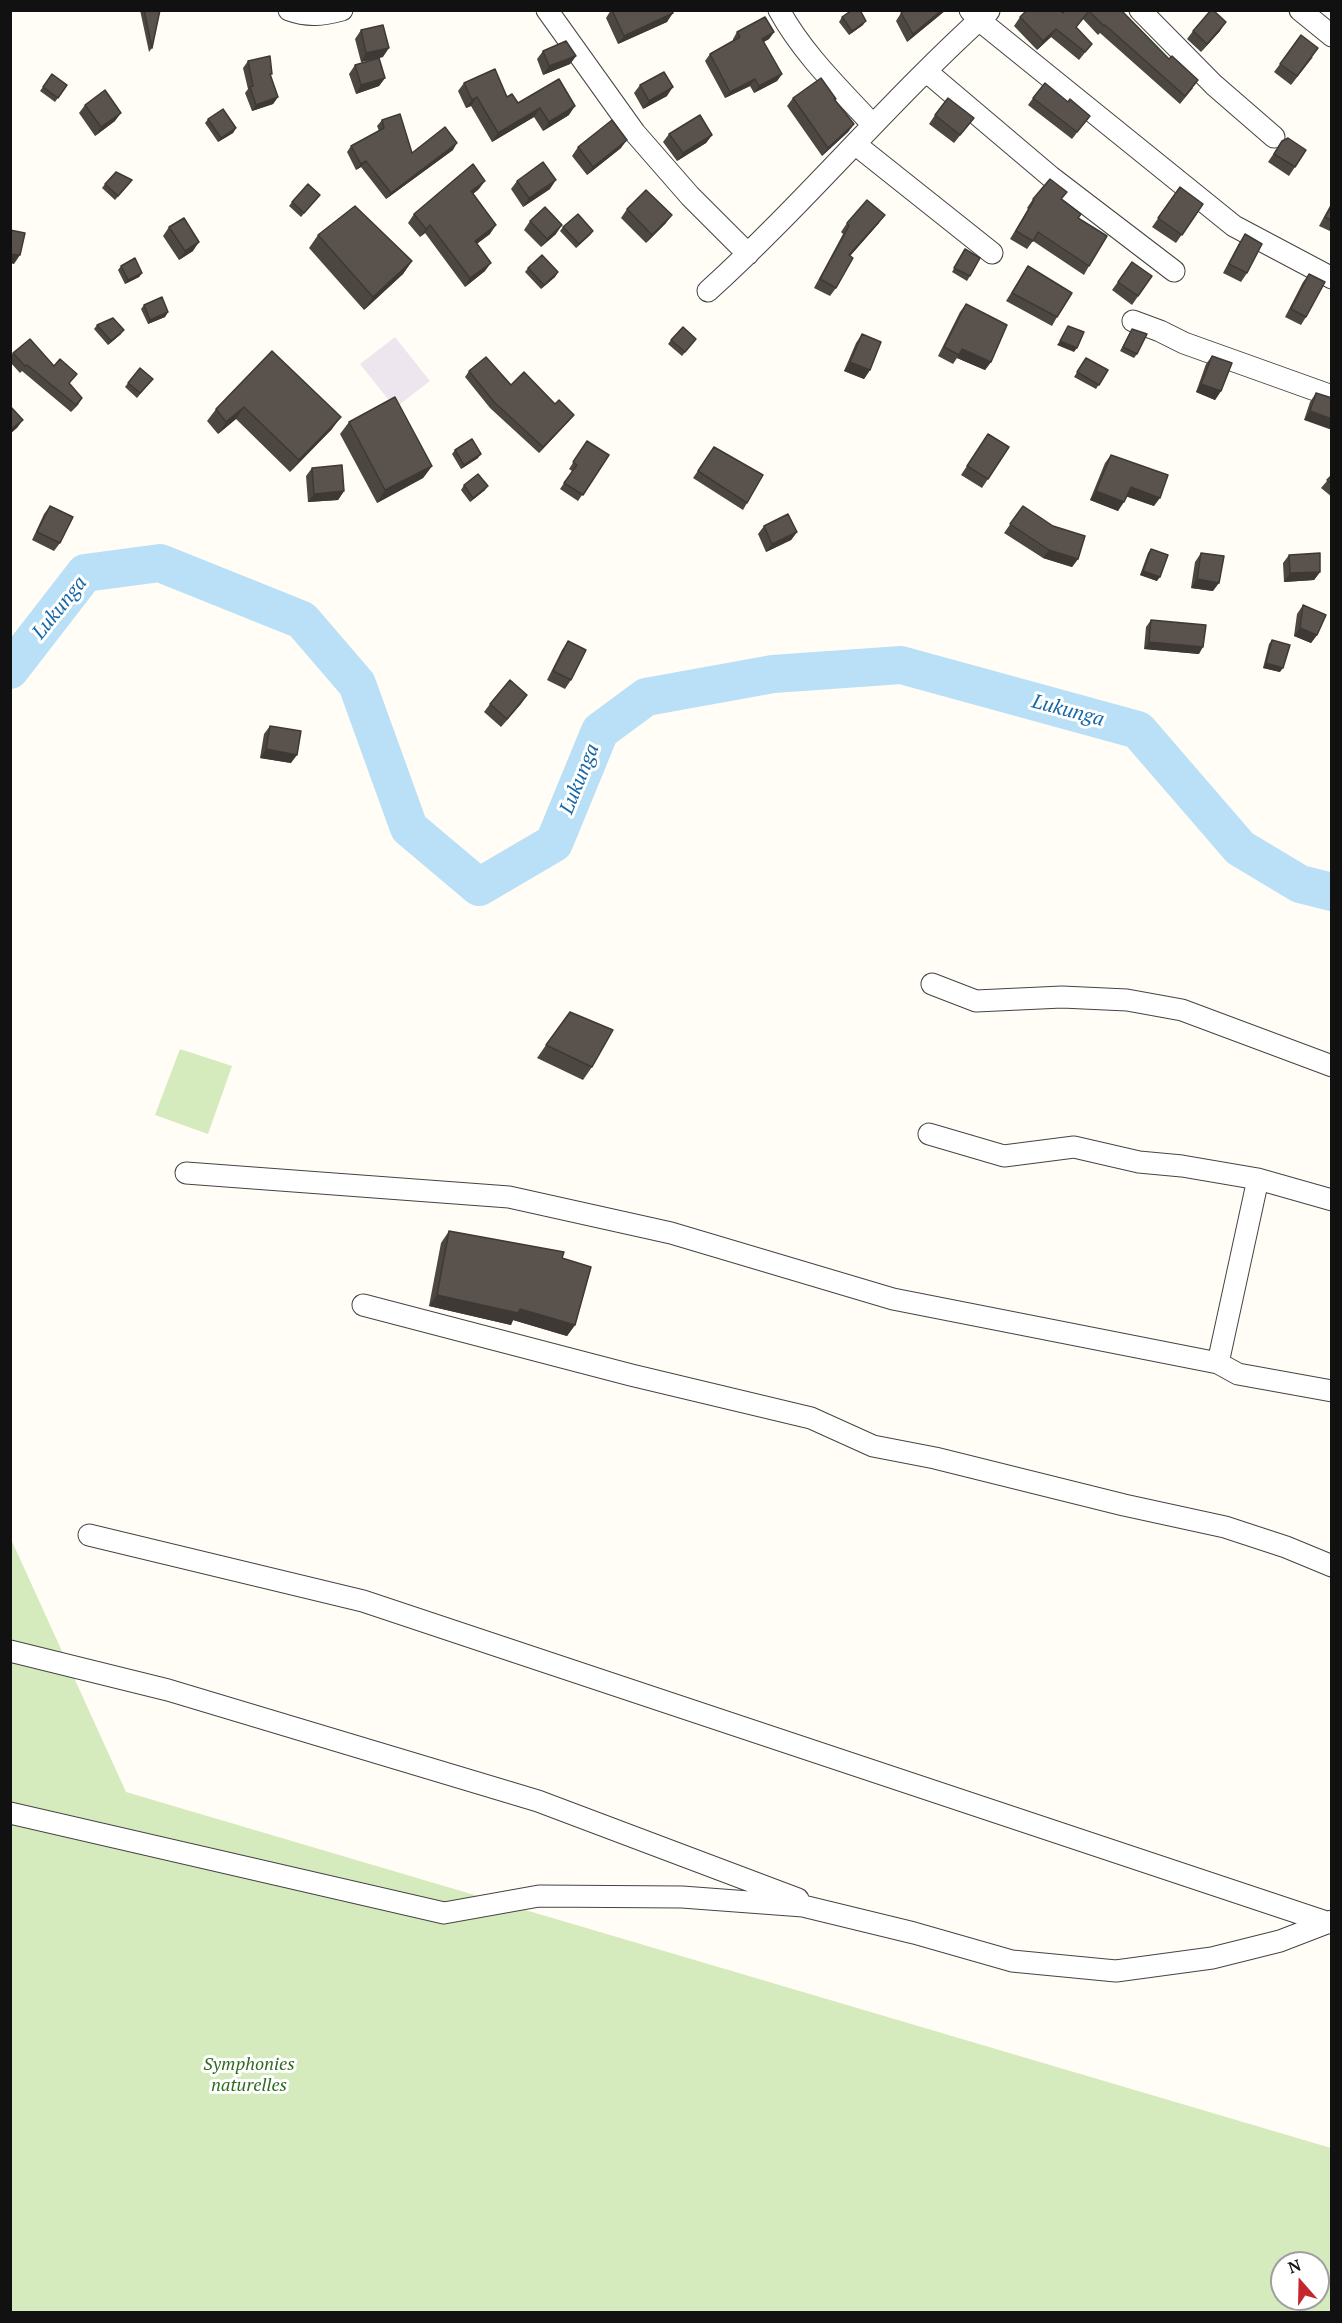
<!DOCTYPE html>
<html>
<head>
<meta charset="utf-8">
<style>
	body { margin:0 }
	#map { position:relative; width:1342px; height:2323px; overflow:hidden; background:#fffdf5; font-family:"PT Serif",serif }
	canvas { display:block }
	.frame { position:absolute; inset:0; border:12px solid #111; pointer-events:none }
	.north { position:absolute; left:1270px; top:2251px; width:60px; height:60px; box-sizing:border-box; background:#fff; border:2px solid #a0a0a0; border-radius:50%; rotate:340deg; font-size:16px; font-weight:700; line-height:24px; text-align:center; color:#111 }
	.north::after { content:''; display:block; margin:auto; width:21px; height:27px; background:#c4262e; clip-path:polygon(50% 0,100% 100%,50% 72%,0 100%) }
</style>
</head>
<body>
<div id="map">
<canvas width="1342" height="2323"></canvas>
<div class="frame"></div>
<div class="north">N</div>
</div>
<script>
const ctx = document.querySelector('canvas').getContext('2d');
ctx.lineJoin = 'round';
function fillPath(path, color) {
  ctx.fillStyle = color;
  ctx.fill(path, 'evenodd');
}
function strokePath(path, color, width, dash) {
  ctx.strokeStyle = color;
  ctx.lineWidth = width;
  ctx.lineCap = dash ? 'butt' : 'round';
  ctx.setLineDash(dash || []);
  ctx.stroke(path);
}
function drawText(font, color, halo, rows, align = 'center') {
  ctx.font = font + ' "PT Serif",serif';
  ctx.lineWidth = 6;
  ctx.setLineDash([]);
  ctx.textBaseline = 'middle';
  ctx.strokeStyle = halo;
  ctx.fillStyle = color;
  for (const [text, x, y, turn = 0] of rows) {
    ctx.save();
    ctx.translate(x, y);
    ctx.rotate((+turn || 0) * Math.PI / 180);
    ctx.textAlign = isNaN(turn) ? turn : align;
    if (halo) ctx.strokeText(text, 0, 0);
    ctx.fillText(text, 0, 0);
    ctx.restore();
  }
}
const industrial = new Path2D(`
	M395,337L430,381L395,408L360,364Z`);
const green = new Path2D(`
	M180,1049L232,1066L208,1134L155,1115Z
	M10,1537L126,1792L1331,2148V2312H11ZM1282,2263H1318V2299H1282Z`);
const river = new Path2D(`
	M10,670L85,573L160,563L302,620L357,684L409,828L479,887L554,843L600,731L646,697L773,674L901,665L1138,730L1240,848L1300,884L1332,892`);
const minor = new Path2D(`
	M289,10C308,17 323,15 342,10
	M547,10L635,133L690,196L748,254
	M779,10C803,54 839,88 873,125
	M970,10L979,20L1234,226L1332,278
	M1140,10L1214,85L1274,137
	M1300,10L1332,36
	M927,72L1051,177L1174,271
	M855,144L992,253
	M708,291C806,202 891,99 989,11
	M1133,321L1160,331L1184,343L1332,396
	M932,984L976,1001L1062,997L1127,1000L1182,1010L1332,1066
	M929,1134L1004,1156L1074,1147L1139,1162L1182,1166L1258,1179L1332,1200
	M186,1173L509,1197L671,1233L893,1299L1218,1363L1238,1374L1332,1391
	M363,1305L631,1375L811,1418L873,1446L935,1458L1124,1505L1225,1527L1286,1547L1332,1566
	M1218,1363L1258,1179
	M89,1535L363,1601L1329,1923
	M10,1651L168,1690L538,1801L798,1899
	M10,1813L444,1913L539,1896L682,1897L803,1906L914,1933L1012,1961L1116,1971L1212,1958L1280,1941L1332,1921`);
const wall = new Path2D(`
	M140,10H160L152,48L149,52Z
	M611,10H672L667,22L618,44L606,18Z
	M946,10L907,42L896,21L901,13Z
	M1065,10H1121L1193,88L1180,104L1100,33L1098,35L1083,19L1076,27L1092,44L1079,60L1051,37L1037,50L1014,26L1020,17L1063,13Z
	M842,17L863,25L849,35L839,22Z
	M361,30L383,57L361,62L355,39Z
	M1193,31H1220L1201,52L1187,39Z
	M737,32H774L769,39L763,42L782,74L777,81L754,93L750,86L725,98L705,61L710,54L733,41V39Z
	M543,51L576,56L570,64L543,75L537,59Z
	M1313,57L1291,85L1274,72L1280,64Z
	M248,61L271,76L278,97L273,104L252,111L245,93L248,89L243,68Z
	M355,65L385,78L379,86L356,94L349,74Z
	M52,74L67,85L55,102L40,91Z
	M464,83L507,97L518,103L569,115L543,131L534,117L492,142L471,106L466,108L458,91Z
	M640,85L667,96L643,109L634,93Z
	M793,98L854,124L848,132L822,156L787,106Z
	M1033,98L1068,102L1090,116L1072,139L1028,105Z
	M85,105L115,121L95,136L79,113Z
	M935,115L974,118L954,143L929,124Z
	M208,119L236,128L233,133L218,142L205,123Z
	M382,120L412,153L453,150L386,199L361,167L356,170L347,152L351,146L379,131L377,126Z
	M669,134L712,135L706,143L677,161L663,142Z
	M1282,141L1306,150L1289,176L1268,162Z
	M578,147L621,148L587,175L572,156Z
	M517,181L550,189L523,207L511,189Z
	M105,184H129L115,200L102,188Z
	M1180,187L1203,204L1176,243L1152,227Z
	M479,189L473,194L490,234L477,244L485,271L465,287L425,233L420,237L408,223L414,214Z
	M320,195L301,217L289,206L292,202Z
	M1033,199L1061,200L1078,218L1089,266L1084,275L1033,241L1027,249L1010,239L1028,209L1027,208Z
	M1332,202V232L1319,226Z
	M627,209L666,223L646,243L621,218Z
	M530,221L556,234L541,247L524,230Z
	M847,223H879L850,256L836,288L830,296L814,288L843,234L841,232Z
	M169,227L193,251L179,260L163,236Z
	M563,227L593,231L590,235L576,248L560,231Z
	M1245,234L1247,273L1241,282L1223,273L1239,243Z
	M318,235L412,261L403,274L364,310L309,248Z
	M965,249L970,276L967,281L952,272Z
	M1132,262L1152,276L1132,305L1112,290Z
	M121,266L142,273L139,277L125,284L118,270Z
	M1028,266L1057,317L1052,326L1006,301Z
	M528,268L558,272L555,277L541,289L525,272Z
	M1309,274L1306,317L1301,325L1285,317L1303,282Z
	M966,304L991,362L985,370L957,358L953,364L938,356L960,312Z
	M144,305L168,312L165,317L148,324L141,309Z
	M97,325L121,334L108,345L94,329Z
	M1132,329L1137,354L1134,358L1120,351Z
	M862,334L870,370L864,379L844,371L856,343Z
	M696,339L682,356L668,344L671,340Z
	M272,351L332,429L290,472L236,419L218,434L207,421L216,409Z
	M13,353L82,398L78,405L71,412L22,371L20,373L10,362V357Z
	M1212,356L1221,391L1215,400L1196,392L1206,364Z
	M1086,358L1108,370L1096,389L1074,377Z
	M469,371L511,385L569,421L539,453L490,408L465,377Z
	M153,379L137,398L125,387L128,383Z
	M1316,393L1332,398L1304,420L1310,402Z
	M349,422L432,466L423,478L377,503L340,434Z
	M988,434L1009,447L982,488L961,475Z
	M587,441L609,455L578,501L560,489L572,471L569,469Z
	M714,447L747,503L743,510L693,478Z
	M455,450L478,458L461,469L452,454Z
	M1111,455L1154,506L1126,496L1118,511L1090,500L1105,463Z
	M312,468L344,491L338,500L308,502L306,476Z
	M1332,475V497L1321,488Z
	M464,485L485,490L470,502L461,490Z
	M50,506L60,543L54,551L32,540L44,514Z
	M1023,506L1078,559L1072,567L1043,558L1004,533Z
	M764,526L797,532L791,540L766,552L758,534Z
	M1151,549L1157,581L1140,575L1148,553Z
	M1201,553L1213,591L1191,588L1195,562Z
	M1289,555L1320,572L1314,580L1284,582L1283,563Z
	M1303,605L1317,635L1311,643L1294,636L1297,614Z
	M1151,620L1199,654L1144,649L1146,627Z
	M1272,640L1280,672L1263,668L1269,644Z
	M568,641L571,680L565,689L547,680L562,650Z
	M527,695L501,727L484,712L490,704Z
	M270,726L291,763L260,758L264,734Z
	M546,1045L592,1067L583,1080L537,1058Z
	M449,1231L562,1258L575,1325L567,1336L513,1320L511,1325L429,1306L441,1243Z`);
const shadedWall = new Path2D(`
	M942,10H946L907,42L913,34Z
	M673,13L667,22L618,44L624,36Z
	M866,21L863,25L849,35L852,31Z
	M1226,22L1220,31L1201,52L1207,44Z
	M1056,29L1051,37L1037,50L1043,41Z
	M774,32L769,39L757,46L762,39Z
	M389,48L383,57L361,62L366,53Z
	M576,56L570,64L543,75L549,66Z
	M782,74L777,81L754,93L759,86Z
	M385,78L379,86L356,94L361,85Z
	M755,79L750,86L725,98L730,92Z
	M673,87L667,96L643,109L649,101Z
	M278,97L273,104L252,111L256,105Z
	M477,97L471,106L466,108L472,100Z
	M575,106L569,115L543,131L549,122Z
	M540,108L534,117L492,142L498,133Z
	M121,113L115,121L95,136L101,127Z
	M854,124L848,132L822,156L828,148Z
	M236,128L233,133L218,142L221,138Z
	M712,135L706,143L677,161L683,153Z
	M627,140L621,148L587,175L593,167Z
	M457,143L453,150L386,199L391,193Z
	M366,161L361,167L356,170L361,164Z
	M556,180L550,189L523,207L529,198Z
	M485,181L479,189L465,200L471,191Z
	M672,215L666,223L646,243L652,235Z
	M885,215L879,223L843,264L849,255Z
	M430,225L425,233L420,237L426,229Z
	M496,225L490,234L469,249L475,241Z
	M562,225L556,234L541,247L547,239Z
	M593,231L590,235L576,248L579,244Z
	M199,242L193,251L179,260L185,251Z
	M10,254L20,255L14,264L10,263Z
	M412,261L403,274L364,310L373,297Z
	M491,263L485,271L465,287L470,278Z
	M558,272L555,277L541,289L544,285Z
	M142,273L139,277L125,284L128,280Z
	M168,312L165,317L148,324L150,320Z
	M124,330L121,334L108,345L111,341Z
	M1060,341L1077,348L1074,352L1057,345Z
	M962,349L991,362L985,370L957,358Z
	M850,362L870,370L864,379L844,371Z
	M1201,384L1221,391L1215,400L1196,392Z
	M244,407L236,419L218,434L226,422Z
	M1310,411L1332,419V430L1304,420Z
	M574,415L569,421L539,453L543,447Z
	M341,417L332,429L290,472L299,460Z
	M23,420L17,428L10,434V430Z
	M481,454L478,458L461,469L464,465Z
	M432,466L423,478L377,503L385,490Z
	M488,486L485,490L470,502L473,498Z
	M1131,487L1160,498L1154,506L1125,496Z
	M344,491L338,500L308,502L314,494Z
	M1096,491L1124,502L1118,511L1090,500Z
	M797,532L791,540L766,552L772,544Z
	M1049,550L1078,559L1072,567L1043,558Z
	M1143,571L1160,577L1157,581L1140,575Z
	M1320,572L1314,580L1284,582L1290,573Z
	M1197,579L1219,583L1213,591L1191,588Z
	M1300,628L1317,635L1311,643L1294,636Z
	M1149,642L1203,647L1199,654L1144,649Z
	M1266,663L1283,668L1280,672L1263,668Z
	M527,695L521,704L501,727L507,719Z
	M266,749L297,755L291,763L260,758Z
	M437,1295L520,1309L575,1325L567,1336L513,1320L511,1325L429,1306Z`);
const building = new Path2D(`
	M144,10H160L152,48Z
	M612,10H672L673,13L624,36Z
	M852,10H860L866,21L852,31L842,17Z
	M905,10H942L913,34L901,13Z
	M1027,10H1060L1063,13L1065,10H1121L1169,59L1172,56L1198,80L1185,96L1105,25L1104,26L1089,11L1076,27L1092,44L1085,52L1056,29L1043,41L1020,17Z
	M1211,10H1213L1226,22L1207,44L1193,31Z
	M765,17L774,32L762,39L782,74L759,86L755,79L730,92L710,54L740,37L737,32Z
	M383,25L389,48L366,53L361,30Z
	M1301,35L1318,48L1297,76L1280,64Z
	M566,41L576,56L549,66L543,51Z
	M270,56L272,74H270L278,97L256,105L250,87L253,86L248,61Z
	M379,58L385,78L361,85L355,65Z
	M495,69L507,97L512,94L518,103L559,79L575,106L549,122L540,108L498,133L477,97L472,100L464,83Z
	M664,72L673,87L649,101L640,85Z
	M52,74L67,85L58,98L43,87Z
	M821,78L836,99H834L854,124L828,148L793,98Z
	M1045,83L1068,102L1070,99L1090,116L1077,132L1033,98Z
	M105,90L121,113L101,127L85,105Z
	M948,98L974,118L960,135L935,115Z
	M223,109L236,128L221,138L208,119Z
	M400,114L412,153L445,127L457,143L391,193L366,161L361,164L351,146L384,128L382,120Z
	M700,115L712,135L683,153L669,134Z
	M612,120L627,140L593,167L578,147Z
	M1288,138L1306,150L1295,167L1274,154L1282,141Z
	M543,162L556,180L529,198L517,181Z
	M473,164L485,181L471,191L496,225L475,241L491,263L470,278L430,225L426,229L414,214Z
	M116,172L132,180L118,196L105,184Z
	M1050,179L1067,192L1061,199L1081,214L1078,218L1107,236L1089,266L1038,232L1033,241L1016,231L1034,200L1033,199Z
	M308,184L320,195L304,213L292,202Z
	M1180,187L1203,204L1182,235L1158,218Z
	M646,190L672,215L652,235L627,209Z
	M867,200L885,215L849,255L853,258L836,288L820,279L849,226L847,223Z
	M1332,205V221L1325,217Z
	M355,206L412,261L373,297L318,235Z
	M545,207L562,225L547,239L530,221Z
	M578,214L593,231L579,244L563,227Z
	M184,218L199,242L185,251L169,227Z
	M10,230L25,233L20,255L10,254Z
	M1245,234L1262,244L1247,273L1229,264Z
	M965,249L980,258L970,276L954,268Z
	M542,255L558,272L544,285L528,268Z
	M135,258L142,273L128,280L121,266Z
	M1132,262L1152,276L1138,296L1118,282Z
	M1028,266L1072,293L1057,317L1012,293Z
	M1309,274L1325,282L1306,317L1291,309Z
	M162,297L168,312L150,320L144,305Z
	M966,304L1007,325L991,362L962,349L959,355L944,347Z
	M113,318L124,330L111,341L97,325Z
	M1068,326L1084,332L1077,348L1060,341Z
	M683,327L696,339L685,352L671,340Z
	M1132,329L1147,334L1137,354L1123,347Z
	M862,334L881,342L870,370L850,362Z
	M30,339L54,366L60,359L77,374L69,383L82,398L76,405L27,365L25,366L13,353Z
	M272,351L341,417L299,460L244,407L226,422L216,409Z
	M1212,356L1232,363L1221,391L1201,384Z
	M486,357L511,385L524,372L555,404L559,400L574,415L543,447L494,402L469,371Z
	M1086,358L1108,370L1099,385L1077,372Z
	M140,368L153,379L140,393L128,383Z
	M1316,393L1332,398V419L1310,411Z
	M395,397L432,466L385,490L349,422Z
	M10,406L23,420L10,430Z
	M988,434L1009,447L988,479L967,466Z
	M472,439L481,454L464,465L455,450Z
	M587,441L609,455L583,495L564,483L577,465L573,462Z
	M714,447L763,475L747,503L698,471Z
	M1111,455L1168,475L1160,498L1131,487L1124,502L1096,491Z
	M342,465L344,491L314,494L312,468Z
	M478,474L488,486L473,498L464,485Z
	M1332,475V484L1327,480Z
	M50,506L73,517L60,543L37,532Z
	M1023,506L1053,526L1085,536L1078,559L1049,550L1010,524Z
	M788,514L797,532L772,544L764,526Z
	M1151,549L1168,555L1160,577L1143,571Z
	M1201,553L1224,556L1219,583L1197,579Z
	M1320,553V572L1290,573L1289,555Z
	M1303,605L1326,615L1317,635L1300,628Z
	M1151,620L1206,625L1203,647L1149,642Z
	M1272,640L1290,645L1283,668L1266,663Z
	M568,641L586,650L571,680L553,671Z
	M510,680L527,695L507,719L490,704Z
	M270,726L301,731L297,755L266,749Z
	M570,1012L613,1030L592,1067L546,1045Z
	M449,1231L564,1252L562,1258L591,1267L575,1325L520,1309L518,1313L437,1295Z`);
const parkNames = [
	["Symphonies",249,2065],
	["naturelles",249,2086]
];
const waterNames = [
	["Lukunga",60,608,-51],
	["Lukunga",1068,711,15],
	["Lukunga",580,779,-68]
];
fillPath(industrial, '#eee6ef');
fillPath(green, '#d5ebbd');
strokePath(river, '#b9e0f7', 38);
strokePath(minor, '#444', 23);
strokePath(minor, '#fff', 21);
fillPath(wall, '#4d4742');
fillPath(shadedWall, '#3f3936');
fillPath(building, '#5a524d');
strokePath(building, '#3f3936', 1.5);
drawText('italic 18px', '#2f6b1f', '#fff', parkNames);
drawText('italic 20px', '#1768a6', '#fff', waterNames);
</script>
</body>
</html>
